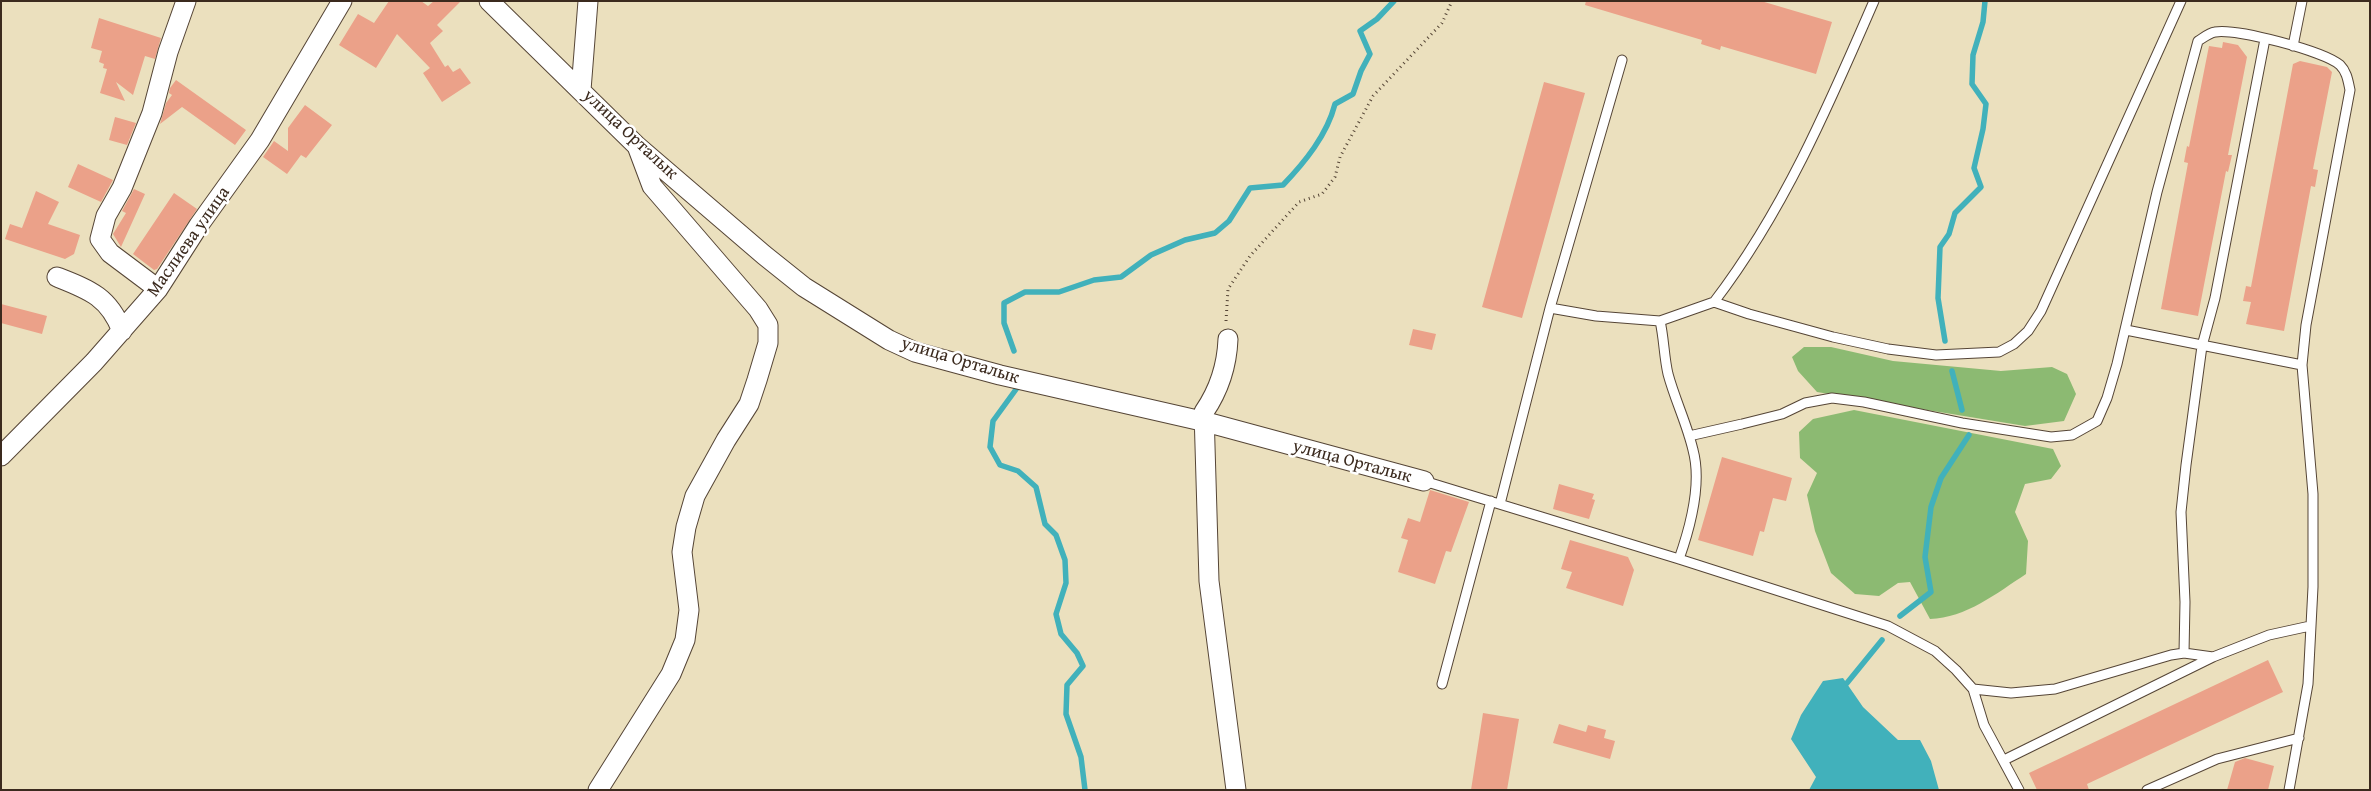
<!DOCTYPE html>
<html>
<head>
<meta charset="utf-8">
<style>
	body { margin:0 }
	#map { position:relative; width:2371px; height:791px; overflow:hidden; background:#ebe0be; font-family:"Gentium Book Plus",serif }
	canvas { display:block }
	.frame { position:absolute; inset:0; border:2px solid #3b2a1e; pointer-events:none }
</style>
</head>
<body>
<div id="map">
<canvas width="2371" height="791"></canvas>
<div class="frame"></div>
</div>
<script>
const ctx = document.querySelector('canvas').getContext('2d');
ctx.lineJoin = 'round';
function fillPath(path, color) {
  ctx.fillStyle = color;
  ctx.fill(path, 'evenodd');
}
function strokePath(path, color, width, dash) {
  ctx.strokeStyle = color;
  ctx.lineWidth = width;
  ctx.lineCap = dash ? 'butt' : 'round';
  ctx.setLineDash(dash || []);
  ctx.stroke(path);
}
function drawText(font, color, halo, rows, align = 'center') {
  ctx.font = font + ' "Gentium Book Plus",serif';
  ctx.lineWidth = 5;
  ctx.setLineDash([]);
  ctx.textBaseline = 'middle';
  ctx.strokeStyle = halo;
  ctx.fillStyle = color;
  for (const [text, x, y, turn = 0] of rows) {
    ctx.save();
    ctx.translate(x, y);
    ctx.rotate((+turn || 0) * Math.PI / 180);
    ctx.textAlign = isNaN(turn) ? turn : align;
    if (halo) ctx.strokeText(text, 0, 0);
    ctx.fillText(text, 0, 0);
    ctx.restore();
  }
}
const forest = new Path2D(`
	M1804,347H1831L1893,361L2001,371L2052,367L2067,374L2076,394L2064,421L2025,426L1817,392L1798,371L1792,357Z
	M1854,410L2053,449L2061,466L2051,479L2025,484L2015,512L2028,541L2026,574C1997,593 1966,618 1930,619L1910,582L1898,583L1879,596L1855,594L1831,573L1815,531L1807,495L1817,473L1800,458L1799,432L1813,419Z`);
const water = new Path2D(`
	M1843,678L1863,707L1898,740H1920L1931,761L1939,790H1809L1816,777L1791,739L1801,715L1823,681Z`);
const stream = new Path2D(`
	M1945,341L1938,298L1940,247L1949,234L1955,213L1981,187L1974,168L1983,129L1986,104L1972,84L1973,55L1983,22L1985,1
	M1014,351L1004,323V303L1025,292H1059L1094,280L1121,277L1151,255L1185,240L1215,233L1229,221L1250,188L1283,185C1305,162 1327,135 1335,104L1353,94L1361,71L1370,54L1360,31L1377,19L1394,1
	M1952,371L1962,410
	M1017,388L993,421L990,447L1000,465L1018,471L1036,487L1045,524L1056,535L1065,560L1066,583L1056,614L1061,634L1077,653L1083,666L1067,685L1066,714L1081,757L1085,790
	M1900,616L1931,592L1925,557L1931,507L1941,478L1969,435
	M1847,683L1882,640`);
const building = new Path2D(`
	M389,1H421L428,6L434,1H461L437,25L443,31L430,43L445,67L448,65L453,72L460,68L471,83L442,102L423,73L430,68L397,34L376,68L339,45L358,14L374,23Z
	M1586,1H1761L1832,22L1816,74L1721,46L1720,50L1701,44L1702,40L1585,5Z
	M99,18L161,38L155,59L145,56L133,95L116,82L125,101L100,93L107,69L103,68L104,64L99,62L102,51L91,48Z
	M2223,42L2238,45L2247,57L2228,155H2232L2228,172L2226,171L2198,316L2161,309L2188,163L2184,162L2187,146L2189,147L2209,46L2222,48Z
	M2300,61L2327,67L2332,72L2313,169L2318,170L2315,187L2311,186L2284,331L2246,324L2251,302L2243,301L2246,286L2251,287L2293,64Z
	M176,80L246,130L235,145L182,107L160,124L166,103L172,95L169,93L170,88Z
	M1544,82L1585,93L1522,318L1482,307Z
	M305,105L332,125L306,158L301,155L287,174L263,157L274,141L288,151V128Z
	M115,117L136,123L127,145L109,140Z
	M78,164L113,180L101,202L68,187Z
	M134,189L145,194L121,247L113,234L126,213L122,211Z
	M36,191L59,202L48,224L80,235L74,254L65,259L5,239L10,224L22,228Z
	M174,193L197,209L157,269L154,270L133,254Z
	M1,304L47,316L42,334L1,323Z
	M1413,329L1436,334L1432,350L1409,345Z
	M1722,457L1792,478L1786,501L1773,498L1764,532L1760,531L1753,556L1698,540Z
	M1559,484L1594,494L1592,499L1595,500L1589,519L1553,509Z
	M1430,490L1469,502L1451,552L1446,551L1435,584L1398,572L1408,540L1401,538L1408,518L1420,522Z
	M1570,540L1628,557L1634,570L1623,606L1566,588L1572,572L1561,569Z
	M2268,660L2283,692L2087,784L2089,790H2037L2029,773Z
	M1483,713L1519,719L1507,790H1471Z
	M1559,724L1586,732L1588,725L1606,730L1604,738L1615,741L1610,759L1553,743Z
	M2245,758L2274,766L2268,790H2227L2235,762Z`);
const path = new Path2D(`
	M1226,321L1228,289L1250,256L1299,202L1322,194L1335,177L1340,157L1373,96L1442,23L1452,1`);
const service = new Path2D(`
	M2293,46L2302,1
	M1714,302C1783,212 1829,105 1874,1
	M1550,308L1596,316L1660,321L1714,302L1749,314L1833,337L1888,349L1936,355L1999,352L2014,344L2028,331L2041,311L2181,1
	M1660,321C1664,338 1664,357 1668,374C1675,400 1687,424 1693,450C1702,483 1690,528 1679,559
	M2126,330L2302,365
	M1689,436L1742,424L1782,414L1805,403L1832,398L1864,402L1962,423L2051,437L2072,435L2097,421L2107,398L2117,364L2157,192L2198,41C2203,38 2209,33 2215,32C2236,28 2324,51 2340,65C2347,72 2348,81 2350,90L2306,325L2302,365L2313,494V587L2308,684L2289,790
	M1424,481L1679,559L1888,626L1935,651L1956,670L1973,689L1984,725L2019,790
	M1500,504L1550,308L1622,60
	M2184,653L2185,602L2181,512L2186,465L2202,346L2215,298L2265,39
	M1442,684L1491,501
	M1973,689L2011,693L2055,689L2171,655L2184,653L2213,657
	M2004,760L2213,657L2269,635L2310,626
	M2147,790L2217,759L2299,738`);
const minor = new Path2D(`
	M489,1L637,146L764,255L804,287L889,340L915,352L1000,375L1206,422L1424,481
	M581,90L588,1
	M57,277C90,290 109,297 122,331
	M158,289L110,253L100,239L106,216L122,188L152,113L168,52L186,1
	M1228,339C1227,365 1219,390 1204,412L1209,581L1236,790
	M1,456L94,362L158,289L199,225L260,140L342,1
	M598,790L671,674L685,640L689,610L682,552L686,527L695,496L726,440L749,404L757,380L768,343V325L758,309L652,186L637,146`);
const streetNames = [
	["улица Орталык",630,135,43],
	["Маслиева улица",189,242,-55],
	["улица Орталык",960,361,17],
	["улица Орталык",1352,462,15]
];
fillPath(forest, '#8cba72');
fillPath(water, '#41b1bb');
strokePath(stream, '#41b1bb', 5.5);
fillPath(building, '#eba189');
strokePath(service, '#554536', 11);
strokePath(minor, '#554536', 21);
strokePath(path, '#554536', 3, [1, 4]);
strokePath(service, '#fff', 9);
strokePath(minor, '#fff', 19);
drawText('18px', '#3b2a1e', '#fff', streetNames);
</script>
</body>
</html>
